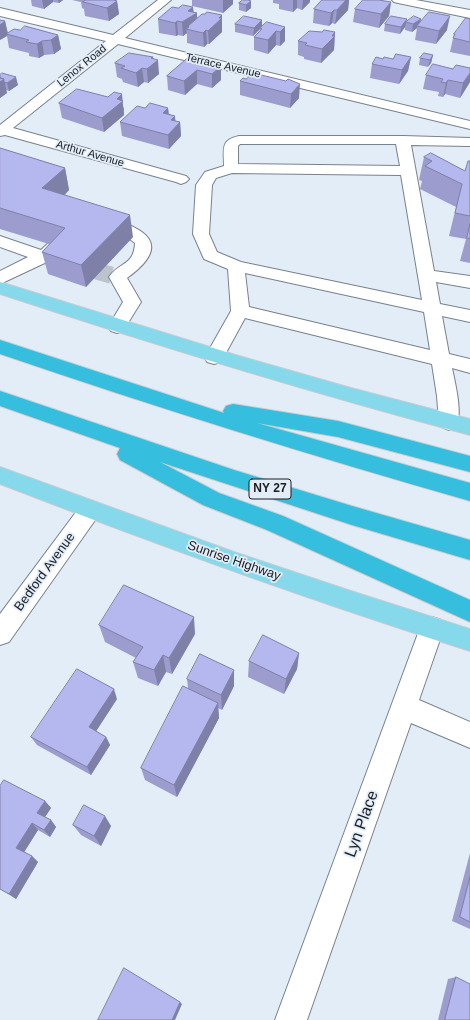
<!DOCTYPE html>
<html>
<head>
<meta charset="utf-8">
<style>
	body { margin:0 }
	canvas { display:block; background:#e3edf8 }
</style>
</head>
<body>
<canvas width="470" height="1020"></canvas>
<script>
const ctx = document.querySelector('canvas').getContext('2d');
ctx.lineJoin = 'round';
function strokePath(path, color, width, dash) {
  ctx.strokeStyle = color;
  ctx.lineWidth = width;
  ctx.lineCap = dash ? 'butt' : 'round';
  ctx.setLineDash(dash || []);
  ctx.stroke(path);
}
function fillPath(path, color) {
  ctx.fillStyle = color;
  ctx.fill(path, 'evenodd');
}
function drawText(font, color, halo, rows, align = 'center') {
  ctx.font = font + ' Arial,sans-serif';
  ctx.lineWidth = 3.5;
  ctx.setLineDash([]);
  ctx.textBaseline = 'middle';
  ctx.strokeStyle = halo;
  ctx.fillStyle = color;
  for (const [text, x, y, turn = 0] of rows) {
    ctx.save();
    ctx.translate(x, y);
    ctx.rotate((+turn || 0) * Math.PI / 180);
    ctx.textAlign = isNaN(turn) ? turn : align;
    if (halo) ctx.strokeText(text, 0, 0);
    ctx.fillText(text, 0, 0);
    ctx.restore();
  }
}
const minorTunnel = new Path2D(`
	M71,264L118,277`);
const minor = new Path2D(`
	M158,0H171L125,38L470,121V129L118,44L13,128L186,176L189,179L186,182L181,184L176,182L5,135L0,136V125L106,41L0,16V8L113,35Z
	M392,0H416L470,10V18L398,3L394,2Z
	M239,136H403L470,138V146L411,145L434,271L470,276V288L436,282L440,304L470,310V322L442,316L449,354L470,359V373L452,368C455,383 463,414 456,427L449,430L442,427L439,422L437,396L432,364L245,318L221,362L214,364L207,362L205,357L231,311L228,269L204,259L193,234L196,185L205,172L224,166C224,149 220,140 239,136ZM396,144L400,166L238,164V146L240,144ZM232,173L401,175L422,300L241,262L217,252L209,234L212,185L216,178ZM245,273L424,312L430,350L249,307Z
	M105,217C147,228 173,245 127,278L141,302L123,331L117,333L111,331L108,327L123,302L109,277C119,262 134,266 135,243L120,232L99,225L97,222L99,219Z
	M66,231L72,232L74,236L49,261L0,284V271L28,257L0,247V236L41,250L60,232Z
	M90,501L98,504L101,510L98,516L9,642L0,645V614L82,504Z
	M432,617L441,620L444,628L419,700L470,722V748L411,723L307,1020H275L420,628L423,620Z`);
const major = new Path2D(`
	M0,282L239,356L351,388L470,419V435C312,393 155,345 0,294Z
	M0,467L234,552L351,591L470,629V651C311,601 155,544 0,484Z`);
const highway = new Path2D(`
	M0,340L224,413L223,411L226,406L233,404L338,421L470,456V472L338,437L257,423L470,483V501C312,456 155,407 0,354Z
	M0,391L234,470L352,506L470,540V560L352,525L160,462L219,493L283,516L470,600V622L267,530L203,505L120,460L117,454L120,448L0,406Z`);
const wall = new Path2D(`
	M31,0H63L59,3L53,2L44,9L32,6Z
	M72,0H115L117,1L119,14L109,21L85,16L84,9L82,8L81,2Z
	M192,0H233V4L223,13L192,6Z
	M273,0H310V2L302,10L297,8L293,12L279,9V4L273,3Z
	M322,0H349L348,10L335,24L332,23L329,26L313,23L314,9Z
	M251,1V8L246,12L239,10V3Z
	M391,2L389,16L379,28L353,22L355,9Z
	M193,7V12L197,13V18L205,14L222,15V32L209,44H207L204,47L187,43V33L183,36L178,35L176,36L159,33L158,19L178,8Z
	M470,19V56L450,52L454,34Z
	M0,20L5,21L8,33L20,30L58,35L61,49L54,54L44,55L39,58L29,56V53L9,48L7,36L0,40Z
	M406,22H420L447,30L436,44L415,40L417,28L412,32L405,30V27L400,34L384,31L385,24Z
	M235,24L262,27H285V41L280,46L276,45L268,54L254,50V37L260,30V29L253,36L235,32Z
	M322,32H335L334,50L321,63L304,59V57L298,55V41Z
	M433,55L431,63L428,67L419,65L420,58Z
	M153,57V59L159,74L148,83L144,82L138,87L123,82L122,79L117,77L115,63Z
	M189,57L221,80L212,88L197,84L185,95L168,90L167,76Z
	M411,57L408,71L399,84L370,78L372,64L383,59H393Z
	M253,73L299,98L290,108L240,95V81L246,79Z
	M0,75L18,85L9,91L6,90L7,93L0,98Z
	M426,75L470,82L460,98L445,94L443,97L438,96L439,92L423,89Z
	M108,97L124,108V115L104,132L62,118L59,103Z
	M145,108H168L169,114L175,116V121L180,122L181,136L169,149L122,136L120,122Z
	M0,148L65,168L69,190L65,195L133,237L86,287L48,274L42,252L49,244L0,229Z
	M424,157L465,171L470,161V263L460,261L466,239L449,236L456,207L420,189L422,181L419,180Z
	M99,625L195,634L172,674L166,672L158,686L138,678L133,662L136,658L105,642Z
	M299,653L297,669L284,694L248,677L249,661Z
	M187,679L234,686L222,710L218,708L219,718L177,797L145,780L141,768L188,688Z
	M117,699L96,731L106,737L110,745L91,775L37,745L31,737Z
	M0,786L45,801L51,808L45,817L51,820L56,827L50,837L38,830L24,852L32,856L38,862L16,899L0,889Z
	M73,825L111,826L101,846L81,835Z
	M470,853V929L452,921Z
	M456,977L470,1020H438L448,979Z`);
const shadedWall = new Path2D(`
	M42,0H53V2L44,9Z
	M58,0H63L59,3Z
	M223,0H233V4L223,13Z
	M293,0H297V8L293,12Z
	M303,0H310V2L302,10Z
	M346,0H349L348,10L335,24L337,10Z
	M117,1L119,14L109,21L107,8Z
	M251,1V8L246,12V5Z
	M391,2L389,16L379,28L381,14Z
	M193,7L194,15L197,13V26H188V30L186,29L187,33L183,36L182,22L188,11Z
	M334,10L332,23L329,26L331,13Z
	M222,15V32L209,44L208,31Z
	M450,16L447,30L436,44L439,31Z
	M407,19L405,27L400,34L401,27Z
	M421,19L420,26H417V28L412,32L413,24Z
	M262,20V27L253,36L254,28Z
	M5,21L8,35L6,34L7,36L0,40V25Z
	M177,21L178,35L176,36L175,23Z
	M285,27V41L280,46V32Z
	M206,30L207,44L204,47L203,33Z
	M276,31V45L268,54V40Z
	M335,32L334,50L321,63L322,49Z
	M58,35L61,49L54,54L51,40Z
	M42,41L44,55L39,58L37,44Z
	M433,55L431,63L428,67L430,60Z
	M153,57L154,63L158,60L159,74L148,83L147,69L151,58Z
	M411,57L408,71L399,84L402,70Z
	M221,66V80L212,88V74Z
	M142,68L144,82L138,87L136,73Z
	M197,70V84L185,95L184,81Z
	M470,73V82L460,98L463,83Z
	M16,77L18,85L9,91L7,83Z
	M4,79L7,93L0,98V82Z
	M448,80L445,94L443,97L446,83Z
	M300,84L299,98L290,108L291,94Z
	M122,94L124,115L104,132L102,118L117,99Z
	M168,108L169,122L163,113Z
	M175,116L176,127L180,122L181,136L169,149L168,135L171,120Z
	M65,168L69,190L48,210L42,188Z
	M130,215L133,237L86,287L81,265Z
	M194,617L195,634L172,674L169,658Z
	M299,653L297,669L284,694L286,679Z
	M163,655L166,672L158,686L154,670Z
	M234,670V686L222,710L221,695Z
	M114,689L117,699L93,736L89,727Z
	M218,703L219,718L177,797L174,785Z
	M106,737L110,745L91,775L87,767Z
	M45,801L51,808L43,820L37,813Z
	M105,816L111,826L101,846L94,836Z
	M51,820L56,827L50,837L44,830Z
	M32,823L38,830L23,854L16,848Z
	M32,856L38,862L16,899L9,894Z
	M180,1002L182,1004L175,1020H172Z`);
const building = new Path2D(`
	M86,0H114L117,1L107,8L83,2Z
	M243,0H248L251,1L246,5L239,3Z
	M322,0H346L337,10H334L331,13L314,9Z
	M363,0H379L391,2L381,14L355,9Z
	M183,5L193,7L188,11L197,13L182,22L177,21L175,23L158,19L172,7L178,8Z
	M207,12L222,15L219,18H222L208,31L206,30L203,33L186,29L189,27L188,26L202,14H205Z
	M429,12L450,16L439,31L417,26Z
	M244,16L262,20L254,28L235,24Z
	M391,16L407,19L401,27L385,24Z
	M414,16L421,19L413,24L406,22Z
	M466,18L470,19V42L453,38L455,34H454Z
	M0,20L5,21L0,25Z
	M267,22L285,27L280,32L276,31L268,40L254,37L262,29L260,28Z
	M25,26L58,35L51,40L42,41L37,44L26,42L29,40L6,34L14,29L20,30Z
	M324,30L335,32L332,36H335L322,49L305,45L307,43L298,41L309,31L322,32Z
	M129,53L153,57L151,58L158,60L147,69L142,68L136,73L121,68L125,66L115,63Z
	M424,53L433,55L430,60L420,58Z
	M396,54L411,57L402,70L372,64L376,57L383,59L384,57L393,59Z
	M189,57L221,66L212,74L197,70L184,81L167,76Z
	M433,64L453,69L456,65L470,68V73L463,83L448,80L446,83L441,82L443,79L426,75Z
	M2,73L16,77L7,83L4,82V79L0,78V75Z
	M253,73L286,81L288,79L300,84L291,94L240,81L243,78L246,79Z
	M0,78L4,79L0,82Z
	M77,89L108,97L114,92L122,94L117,99L123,101L102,118L59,103Z
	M150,103L168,108L163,113L175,116L171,120L180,122L168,135L120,122L137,106L145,108Z
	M0,148L65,168L42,188L130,215L81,265L42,252L65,228L0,208Z
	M431,153L465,171L468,161H470V216L455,213L462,184L425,166L432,161L424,157Z
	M470,224V239L467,238Z
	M124,585L194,617L169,658L163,655L154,670L133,662L143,647L99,625Z
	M263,635L299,653L286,679L249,661Z
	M200,654L234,670L221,695L187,679Z
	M77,669L114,689L89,727L106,737L87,767L31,737Z
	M183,686L218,703L174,785L141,768Z
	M4,780L45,801L37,813L51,820L44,830L32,823L16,848L32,856L9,894L0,889V786Z
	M84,805L105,816L94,836L73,825Z
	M470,877V922L460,917Z
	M124,968L180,1002L172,1020H98Z
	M456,977L470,984V1020H445Z`);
const farStreetnames = [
	["Lenox Road",82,66,-39],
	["Terrace Avenue",223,66,13],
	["Arthur Avenue",90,154,16]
];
const shields = [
	[270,489,42]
];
const shieldNames = [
	["NY 27",270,489]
];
const streetNames = [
	["Sunrise Highway",234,561,19],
	["Bedford Avenue",45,572,-54]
];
const nearStreetnames = [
	["Lyn Place",362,824,-70]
];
strokePath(minorTunnel, '#bbc3cd', 17, [17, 8]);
strokePath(minor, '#79828c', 2);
strokePath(major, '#cccdce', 2);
strokePath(highway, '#cccdce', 2);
fillPath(minor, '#fff');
fillPath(major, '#86d8eb');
fillPath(highway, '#35bede');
fillPath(wall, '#9c9dce');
fillPath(shadedWall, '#7f80a7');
fillPath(building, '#b5b7ef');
strokePath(building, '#7f80a7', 1);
drawText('11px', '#191d21', '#e3edf8', farStreetnames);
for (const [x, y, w] of shields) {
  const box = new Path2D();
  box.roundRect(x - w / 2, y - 10, w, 20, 3);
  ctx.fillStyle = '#e3edf8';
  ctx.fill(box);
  strokePath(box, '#191d21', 1);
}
drawText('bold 12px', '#191d21', null, shieldNames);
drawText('13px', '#191d21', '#e3edf8', streetNames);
drawText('16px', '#191d21', '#e3edf8', nearStreetnames);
</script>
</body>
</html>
